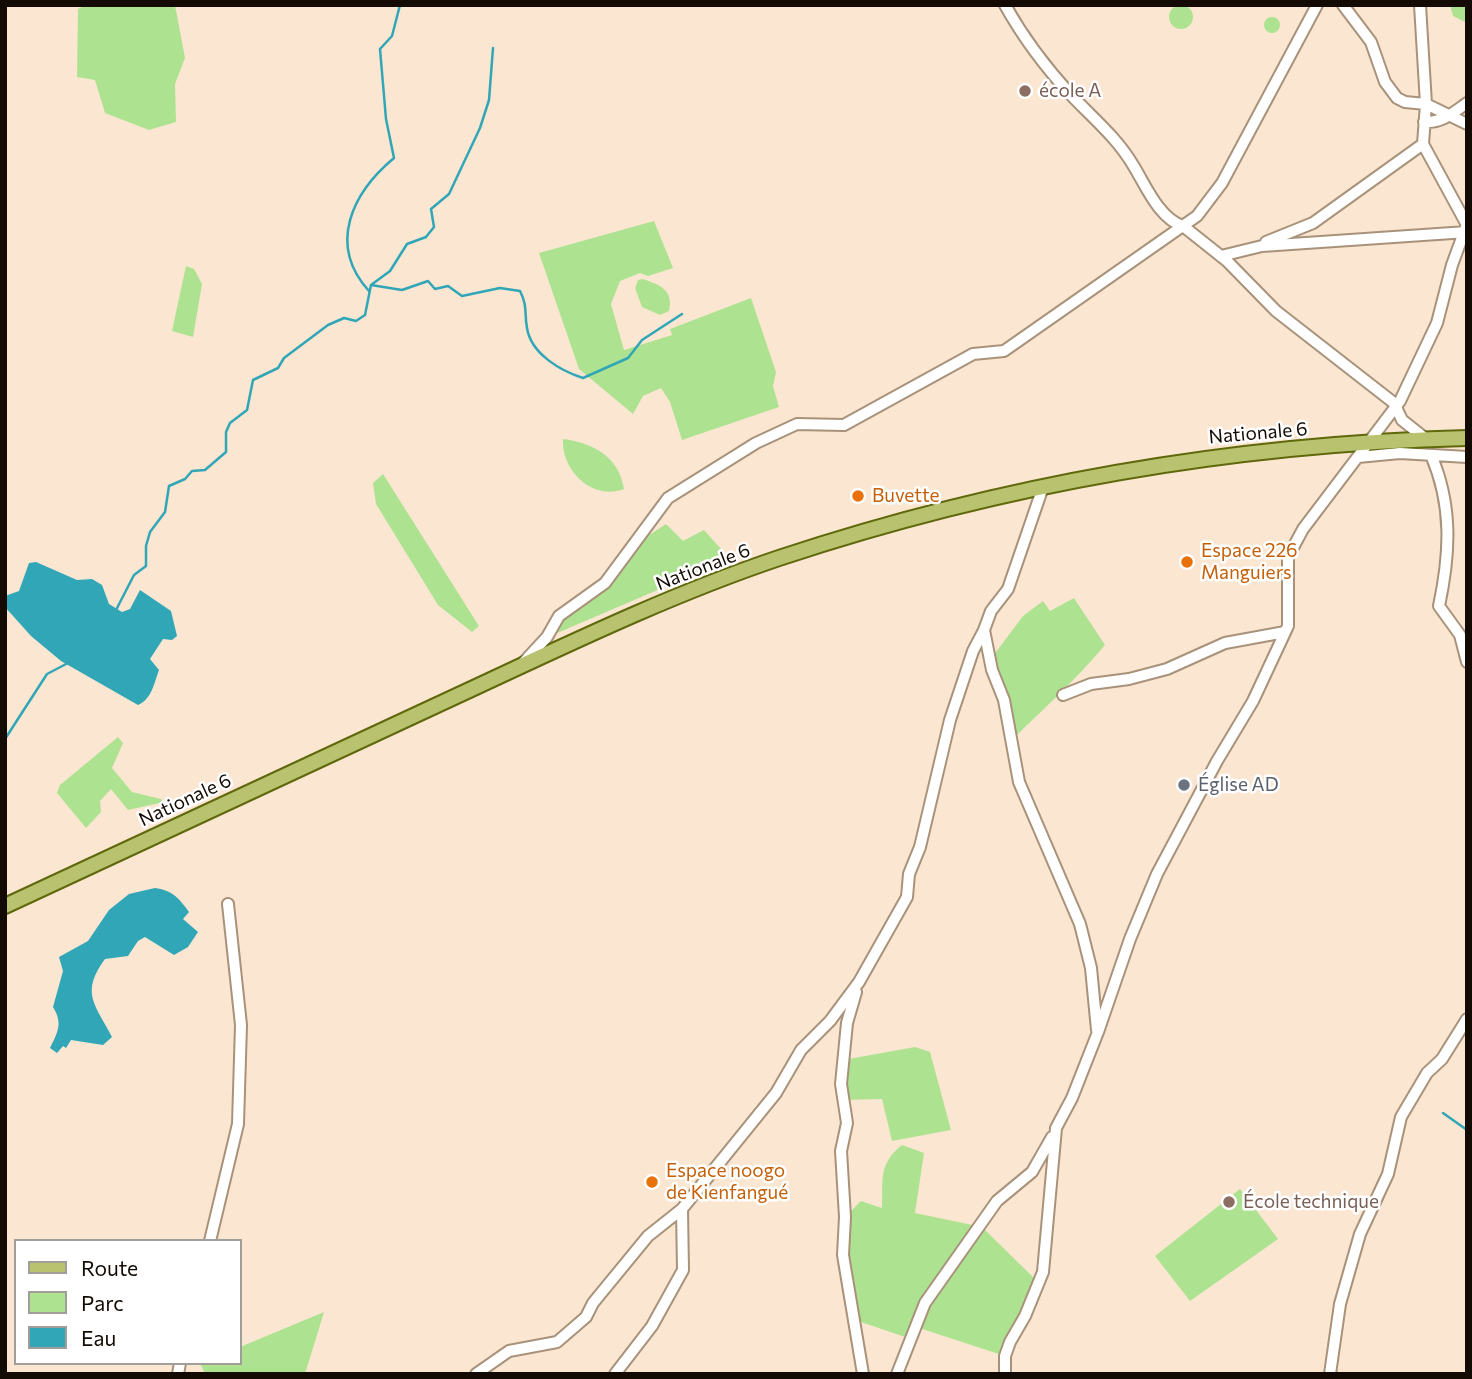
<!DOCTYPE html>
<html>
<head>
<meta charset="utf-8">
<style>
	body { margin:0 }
	#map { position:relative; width:1472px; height:1379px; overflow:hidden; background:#fbe6d2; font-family:Commissioner,sans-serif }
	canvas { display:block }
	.frame { position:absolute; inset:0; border:7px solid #120a03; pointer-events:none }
	.legend { position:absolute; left:14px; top:1239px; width:228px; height:126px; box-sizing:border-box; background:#fff; border:2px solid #a09d9a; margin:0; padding:9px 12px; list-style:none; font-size:21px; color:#120a03 }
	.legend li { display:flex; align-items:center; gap:14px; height:35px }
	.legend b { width:35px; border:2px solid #a09d9a }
</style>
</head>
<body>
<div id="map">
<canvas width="1472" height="1379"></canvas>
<div class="frame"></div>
<ul class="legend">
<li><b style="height:9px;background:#b8c26f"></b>Route</li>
<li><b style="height:19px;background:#ade390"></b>Parc</li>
<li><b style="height:19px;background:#30a6b7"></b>Eau</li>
</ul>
</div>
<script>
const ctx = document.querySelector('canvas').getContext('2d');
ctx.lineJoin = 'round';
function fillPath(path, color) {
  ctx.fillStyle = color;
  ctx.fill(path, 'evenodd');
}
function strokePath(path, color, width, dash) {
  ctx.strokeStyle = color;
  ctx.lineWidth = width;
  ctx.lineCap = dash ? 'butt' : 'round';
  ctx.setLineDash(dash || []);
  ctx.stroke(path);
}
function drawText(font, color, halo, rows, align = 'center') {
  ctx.font = font + ' Commissioner,sans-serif';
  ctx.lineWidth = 5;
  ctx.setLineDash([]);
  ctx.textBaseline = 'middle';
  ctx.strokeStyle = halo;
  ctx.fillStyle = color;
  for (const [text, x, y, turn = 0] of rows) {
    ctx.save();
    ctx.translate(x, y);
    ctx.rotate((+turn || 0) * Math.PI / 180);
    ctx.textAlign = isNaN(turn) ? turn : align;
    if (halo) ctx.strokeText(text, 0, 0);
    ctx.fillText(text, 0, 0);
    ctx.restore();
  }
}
const green = new Path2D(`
	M1169 17a12 12 0 1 1 24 0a12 12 0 1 1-24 0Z
	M86,5H175L185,58L175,84L176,122L149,130L105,113L95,80L77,77L78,9Z
	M1450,5H1467V23L1453,16Z
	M1264 25a8 8 0 1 1 16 0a8 8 0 1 1-16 0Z
	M654,221L673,268L648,276L640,273L620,281L611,304L624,350L672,335L670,329L751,298L776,372L773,386L779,407L682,440L670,402L661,388L643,396L633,414L579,369L539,253Z
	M186,266L194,269L202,284L193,337L172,331Z
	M643,279C660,285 674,290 669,311L660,315L642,307L635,288L638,280Z
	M563,439C594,443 619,457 624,489C593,501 561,471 563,439Z
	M383,474L479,626L472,632L438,605L376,504L373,483Z
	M666,524L683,541L704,530L730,559L548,637L559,616L590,595L631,547Z
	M1074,598L1105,645C1076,680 1043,709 1011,741L990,660L1023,616L1043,601L1050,611Z
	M118,737L123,743L112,768L132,792L161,799L164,802L128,810L111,789L100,801L101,812L86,828L57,793L60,785Z
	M915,1047L930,1052L951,1130L892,1141L882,1099L843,1100V1060Z
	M902,1145L924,1153L915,1213L982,1227L1035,1279L1005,1356L916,1327L911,1339L855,1320L843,1255L845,1217L861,1201L882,1208C883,1180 878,1164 902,1145Z
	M1240,1189L1278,1239L1190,1301L1155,1256Z
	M324,1312L305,1374H205L200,1363H240V1347Z`);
const water = new Path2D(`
	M36,562L77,580L92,579L102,585L109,604L122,612L130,609L140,590L171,611L177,636L172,640L163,639L150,659L159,670C154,683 152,699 138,705L61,661L31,636L5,607V596L19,591L29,563Z
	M155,888C172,890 179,898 189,912L183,919L198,932L188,947L174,955L145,937L138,941L128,956L105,959C80,993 95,1004 112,1037L103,1045L71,1040L66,1048L63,1046L57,1053L50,1048C58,1032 63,1023 53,1007L63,971L59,957L88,941L109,910L129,894Z`);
const stream = new Path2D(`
	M371,285L402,290L428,281L435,289L448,286L462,296L500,288L520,291C528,307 524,312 527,328C531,354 561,371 583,378L628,358L642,340L682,314
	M369,291C327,245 352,193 394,158L386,119L380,49L392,36L400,5
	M116,610L134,575L146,566V546L150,532L165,512L169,486L185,479L192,471L205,470L226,452V432L230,423L247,410L253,380L278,368L284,358L328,325L344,318L356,321L365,315L371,285L390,271L407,244L426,237L434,227L431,209L449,194L480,128L489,100L493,48
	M5,739L47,674L68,663
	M1443,1113L1467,1130`);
const minor = new Path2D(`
	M1005,5C1024,39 1046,68 1072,96C1094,119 1117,138 1133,165C1145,184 1159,219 1183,226L1227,261L1276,311L1394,403L1402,420L1426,439
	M1343,5L1371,42L1385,82L1397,98L1405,102L1426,104L1467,124
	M1420,5L1426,104L1423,144L1467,225
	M1424,122C1442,123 1453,113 1467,103
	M1266,242L1313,223L1423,144
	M1221,256L1262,246L1467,232
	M1431,455C1453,506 1450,554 1439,606L1460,635L1467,662
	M1358,457L1400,453L1467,457
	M1043,487L1008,589L991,611L984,630L992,670L1004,700L1019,782L1080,924L1091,968L1097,1030
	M523,663L547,637L559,616L605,583L668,498L756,443L797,424L844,425L973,354L1004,351L1197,216L1222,183L1317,5
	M1063,695L1091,684L1129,679L1167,669L1225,643L1285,632
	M856,992L847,1023L841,1084L847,1123L841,1151L845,1217L843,1255L863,1374
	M210,1241L238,1124L241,1025L228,904
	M178,1374L180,1363
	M476,1374L509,1351L557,1342L586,1317L593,1303L648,1236L682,1209L776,1093L801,1050L830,1021L859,982L907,897L909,874L920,847L950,720L973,651L984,630
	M615,1374L652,1326L683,1270L682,1209
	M897,1374L925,1303L997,1201L1032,1172L1052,1137
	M1005,1374V1356L1010,1342L1025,1316L1043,1272L1056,1128L1072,1098L1098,1032L1130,939L1157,874L1217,761L1253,701L1288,626V557L1303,529L1400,401L1437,323L1452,265L1467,224
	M1330,1374L1340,1304L1360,1234L1388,1174L1401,1117L1427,1073L1442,1059L1467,1019`);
const major = new Path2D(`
	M5,906C153,837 301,767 450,699C558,649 666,596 779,558C1002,484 1232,444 1467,438`);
const markers = [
	[1025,91,7,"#8d6e63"],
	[858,496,7,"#e8710a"],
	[1187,562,7,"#e8710a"],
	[1184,785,7,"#6b7280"],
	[652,1182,7,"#e8710a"],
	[1229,1202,7,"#8d6e63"]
];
const educationNames = [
	["école A",1039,91],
	["École technique",1243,1202]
];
const streetNames = [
	["Nationale 6",1258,433,-5],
	["Nationale 6",703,567,-21],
	["Nationale 6",185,800,-25]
];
const foodNames = [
	["Buvette",872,496],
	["Espace 226",1201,551],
	["Manguiers",1201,573],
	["Espace noogo",666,1171],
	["de Kienfangué",666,1193]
];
const worshipNames = [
	["Église AD",1198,785]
];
fillPath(green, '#ade390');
fillPath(water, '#30a6b7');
strokePath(stream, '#30a6b7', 2.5);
strokePath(minor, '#a9927a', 14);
strokePath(major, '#5f680b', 18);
strokePath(minor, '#fff', 10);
strokePath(major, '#b8c26f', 14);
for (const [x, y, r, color] of markers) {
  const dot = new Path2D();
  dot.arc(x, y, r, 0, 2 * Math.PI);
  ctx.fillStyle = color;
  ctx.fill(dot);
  strokePath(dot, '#fff', 2.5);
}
drawText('19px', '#785e54', '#fff', educationNames, 'left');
drawText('19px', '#120a03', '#fff', streetNames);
drawText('19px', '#c56008', '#fff', foodNames, 'left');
drawText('19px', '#5b616d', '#fff', worshipNames, 'left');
</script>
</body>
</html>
